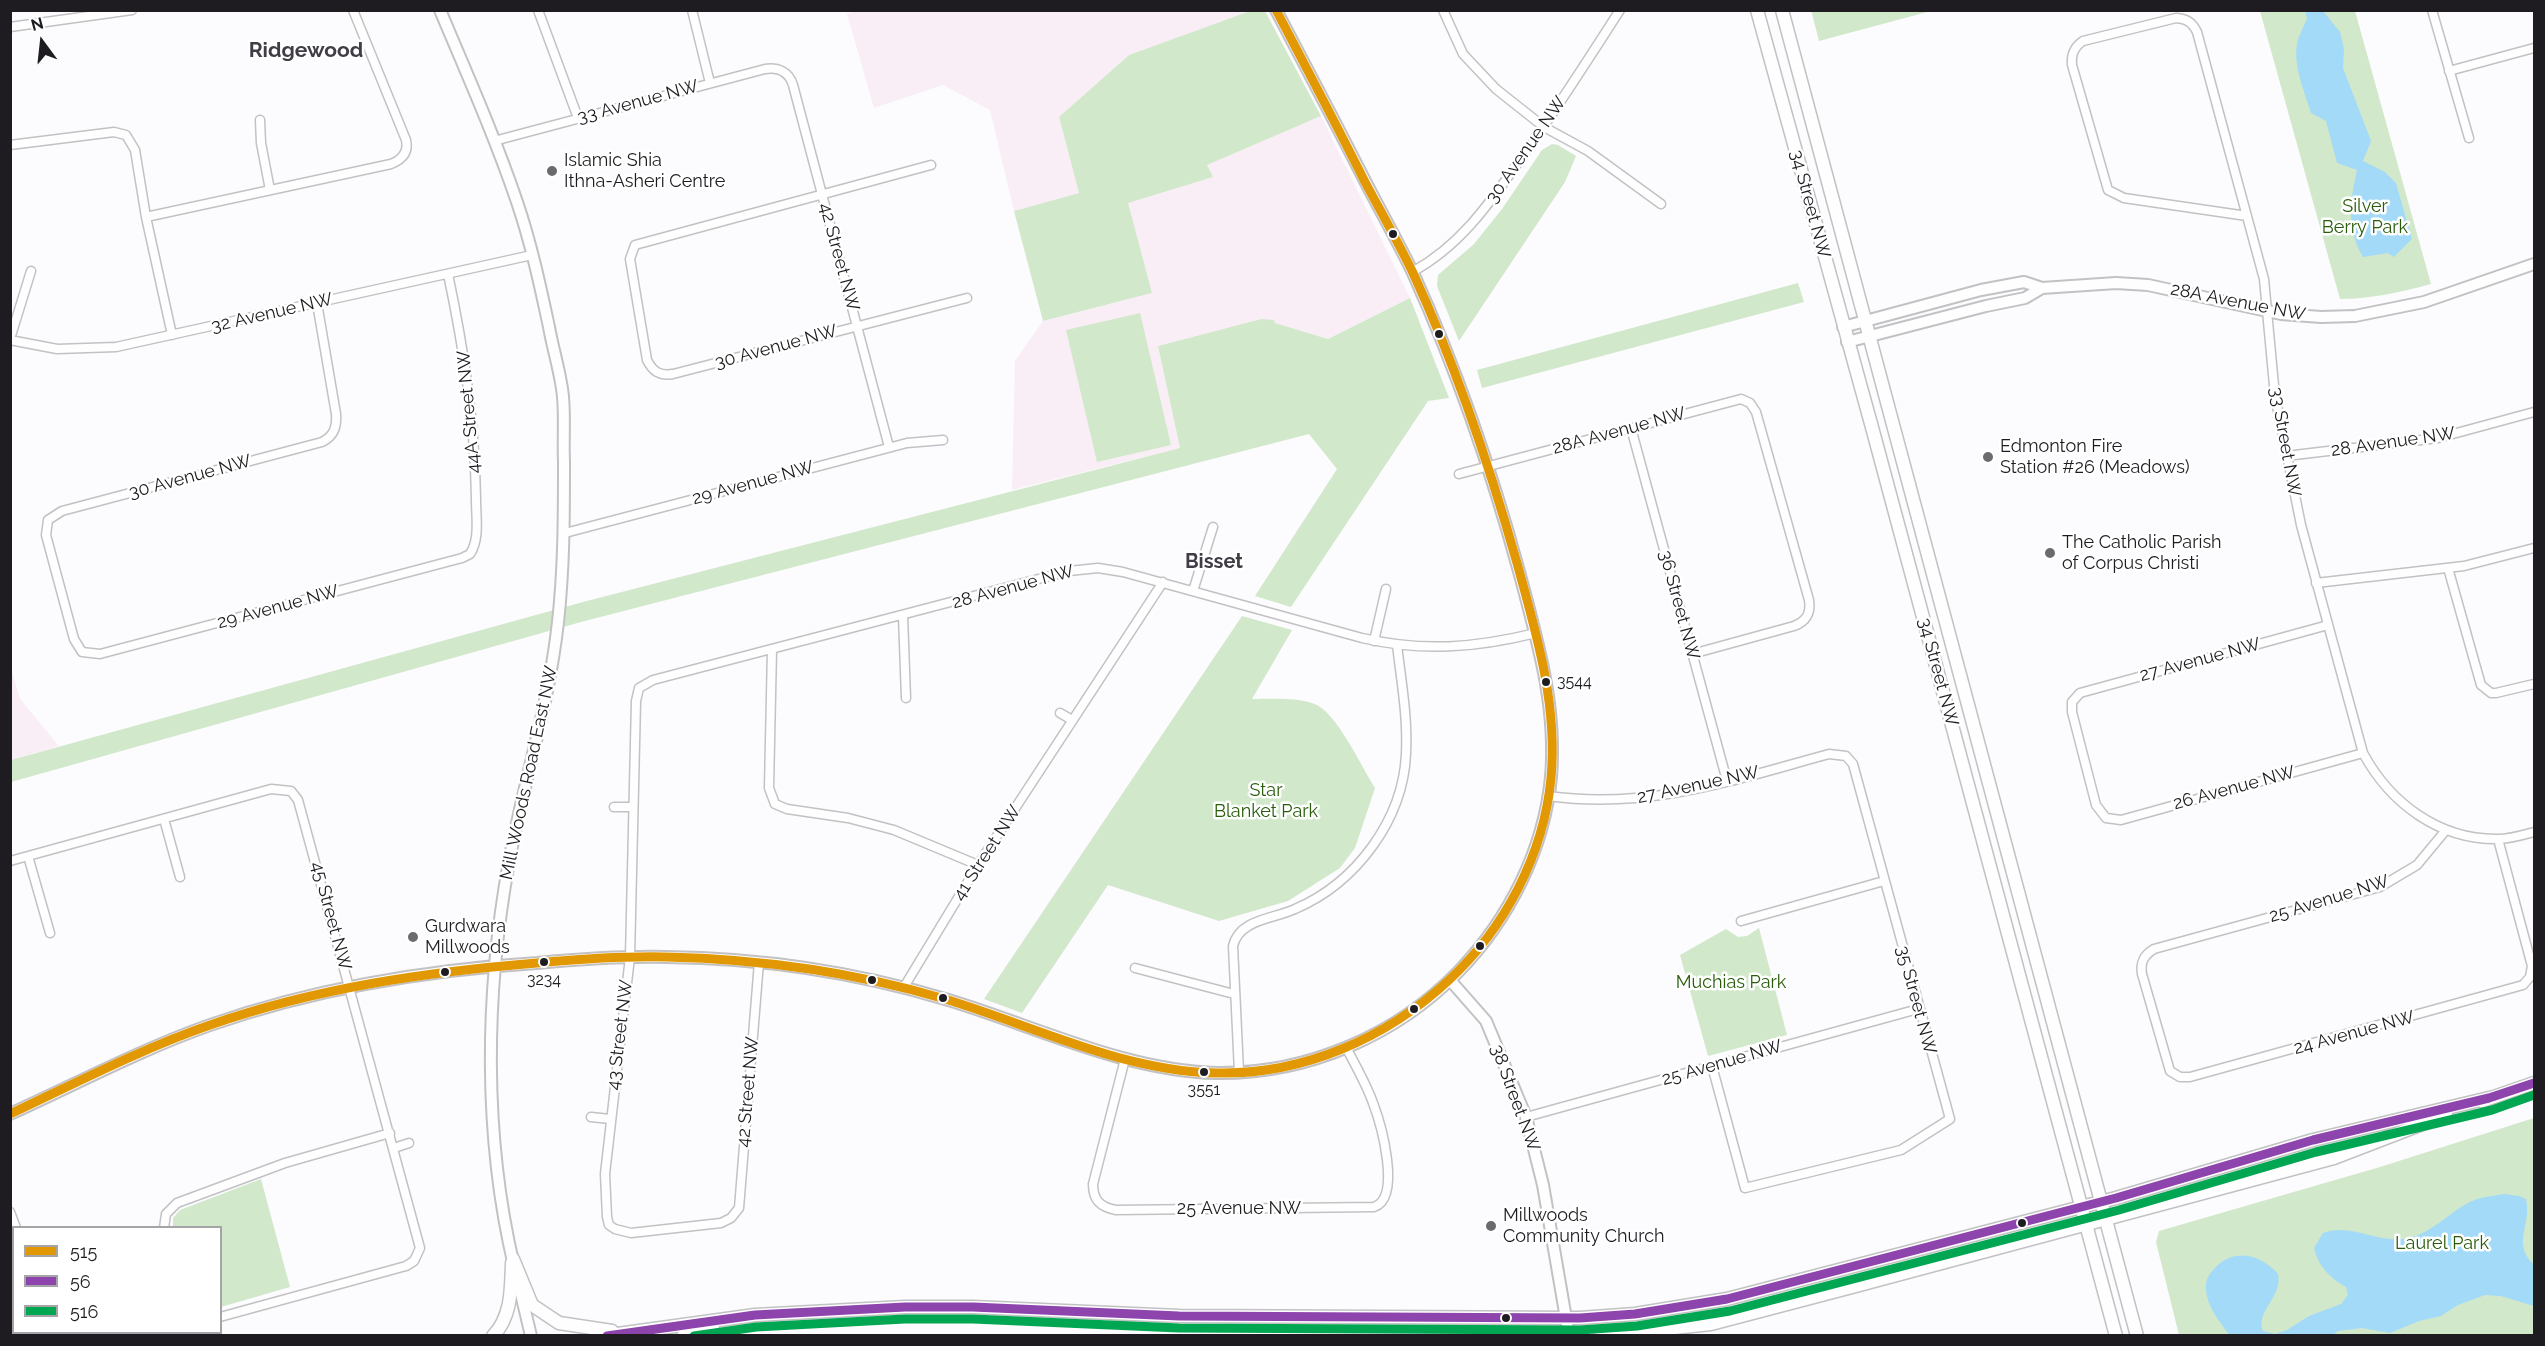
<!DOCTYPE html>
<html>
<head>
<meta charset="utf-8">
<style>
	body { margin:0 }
	#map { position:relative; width:2545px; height:1346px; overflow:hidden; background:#fcfbfe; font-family:Raleway,sans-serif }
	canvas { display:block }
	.frame { position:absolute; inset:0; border:12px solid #1e1c20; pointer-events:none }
	.legend { position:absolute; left:12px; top:1226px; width:210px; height:108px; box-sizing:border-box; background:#fff; border:2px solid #a5a4a6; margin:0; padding:8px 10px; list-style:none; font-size:18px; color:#1e1c20 }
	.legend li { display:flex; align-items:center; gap:12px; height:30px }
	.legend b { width:30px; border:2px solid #a5a4a6 }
	.north { position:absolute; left:12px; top:12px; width:60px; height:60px; -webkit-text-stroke:4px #fff; paint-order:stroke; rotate:345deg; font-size:16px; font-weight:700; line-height:24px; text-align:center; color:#1e1c20 }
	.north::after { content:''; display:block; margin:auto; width:21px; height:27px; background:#1e1c20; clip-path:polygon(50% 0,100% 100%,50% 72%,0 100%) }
</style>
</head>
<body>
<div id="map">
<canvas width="2545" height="1346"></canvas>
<div class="frame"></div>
<ul class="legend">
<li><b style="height:8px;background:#e19803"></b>515</li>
<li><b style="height:8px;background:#8e44ad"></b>56</li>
<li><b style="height:8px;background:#00a651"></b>516</li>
</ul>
<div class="north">N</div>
</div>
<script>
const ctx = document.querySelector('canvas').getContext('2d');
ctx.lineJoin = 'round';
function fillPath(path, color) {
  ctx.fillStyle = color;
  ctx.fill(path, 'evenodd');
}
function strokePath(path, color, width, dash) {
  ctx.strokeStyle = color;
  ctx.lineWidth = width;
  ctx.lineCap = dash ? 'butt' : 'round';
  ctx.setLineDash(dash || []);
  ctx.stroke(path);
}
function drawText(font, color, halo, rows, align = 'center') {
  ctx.font = font + ' Raleway,sans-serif';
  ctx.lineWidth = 5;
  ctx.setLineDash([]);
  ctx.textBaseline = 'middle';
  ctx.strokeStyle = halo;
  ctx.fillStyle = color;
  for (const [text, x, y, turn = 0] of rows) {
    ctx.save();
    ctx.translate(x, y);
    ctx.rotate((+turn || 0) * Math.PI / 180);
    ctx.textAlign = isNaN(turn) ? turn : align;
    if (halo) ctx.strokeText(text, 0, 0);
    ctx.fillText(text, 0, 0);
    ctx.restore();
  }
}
const education = new Path2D(`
	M860,10L1250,11L1129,55L1059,117L1079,193L1014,211L990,110L943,85L874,108L847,14Z
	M1321,116L1410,298L1328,339L1261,319L1158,346L1180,448L1012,490L1015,361L1043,321L1152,293L1127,203L1212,177L1207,165Z
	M10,665L20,699L59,746L11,760Z`);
const green = new Path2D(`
	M1811,10H1931V11L1819,41Z
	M1250,11H1265L1321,116L1207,165L1213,177L1128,203L1152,293L1043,321L1014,211L1079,193L1059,117L1129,55Z
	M2260,11H2355L2431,284C2401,292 2372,299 2340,299Z
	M1552,144L1558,145L1576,156L1565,182L1459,341L1437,286L1438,275L1474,244L1502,209L1542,150Z
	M1798,283L1804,302L1482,388L1477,370Z
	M1410,298L1449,398L1428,401L1291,607L1255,596L1337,469L1309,434L581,622L11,782V760L583,602L1180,448L1158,346L1261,319L1274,320L1275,323L1328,339Z
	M1140,313L1171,445L1097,462L1066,330Z
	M1242,616L1292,630L1252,699C1270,699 1301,697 1317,705C1339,717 1361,766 1375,788L1355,848L1340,868L1288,901L1219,921L1108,885L1022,1013L984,999Z
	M1759,928L1787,1035L1708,1056L1680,955L1726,929L1738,937L1747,936Z
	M2534,1118V1335H2179L2156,1242L2159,1231L2380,1167Z
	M261,1179L290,1287L221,1307L220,1228L173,1227V1218L180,1210Z`);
const water = new Path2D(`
	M2305,11H2323L2340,32L2344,49L2343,68L2371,141L2363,161L2385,172L2396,183L2412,239L2394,257L2388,253L2363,257C2346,227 2350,202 2357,170L2337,163L2326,121L2311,113C2305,93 2293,66 2297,44C2298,36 2304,27 2307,18Z
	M2504,1194L2519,1196L2526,1199C2532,1227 2511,1242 2534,1265V1306L2501,1296L2485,1295L2458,1305L2441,1316L2419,1321L2390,1333L2362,1328L2338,1331L2333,1335L2230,1336C2220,1322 2207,1307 2206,1290C2205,1282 2208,1275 2214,1269C2232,1248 2260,1253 2278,1274C2283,1297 2255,1311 2263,1331L2275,1334L2287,1330L2309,1316L2341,1304L2348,1295L2346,1287C2330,1278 2318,1266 2314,1248L2323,1233C2352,1222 2379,1245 2409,1238C2431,1233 2449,1213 2468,1203C2479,1197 2492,1196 2504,1194Z`);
const minor = new Path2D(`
	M538,10L578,118
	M692,10L710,83
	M1443,10L1463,54L1496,89L1544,127L1588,151L1661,204
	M2432,10L2469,138
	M10,27L132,10
	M2449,71L2534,48
	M260,120L261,143L270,190
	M494,141L765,69C778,67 789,72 793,85L889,447
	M10,145L114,132L126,135L135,150L146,217L172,335
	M931,165L635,245L630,259L647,360C653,372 660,376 673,374L967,298
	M2247,216L2124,198L2108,190L2072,65C2071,54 2074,47 2083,41L2176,18C2187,19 2192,22 2197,32L2264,279L2275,396L2301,525L2363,753C2390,803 2439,840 2498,839C2510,839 2523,835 2534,832
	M146,217L391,164C401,160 409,153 406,140L353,10
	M1412,272C1460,246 1489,204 1520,160C1555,112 1587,61 1620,10
	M317,303L336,414C337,427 334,436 322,442L62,511L48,520L46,535L74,639L82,652L100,654L462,558L470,554C480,539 476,517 476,500C475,422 464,350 448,274
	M10,339L31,271
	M10,340L57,349L116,347L532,255
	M1631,428L1727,781
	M2286,456L2438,438L2534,412
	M1459,474L1741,399L1750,403L1756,412L1809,600C1811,613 1807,621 1794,626L1692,654
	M565,533L907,443L943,440
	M2448,568L2481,685L2491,693H2496L2534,684
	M2316,583L2464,566L2534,548
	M1193,591L1213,527
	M903,616L906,698
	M2328,625L2080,693L2072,702V712L2096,805L2106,818L2121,820L2363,753
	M1374,641L1386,589
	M772,649L769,788L775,804L787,809L848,818L894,830L978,865
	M1060,713L1072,720
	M1548,796C1650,810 1733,780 1829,754L1846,756L1853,764L1950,1119L1901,1150L1745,1188L1712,1066
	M614,807H633
	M164,819L180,877
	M2446,830L2417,865L2380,887L2154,949C2144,955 2140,962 2142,974L2170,1071L2180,1077H2190L2523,985L2530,977L2532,966L2498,839
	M28,856L50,933
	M10,861L271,789L291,791L298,800L420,1248L414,1261L406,1266L220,1317
	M1741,921L1884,881
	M759,962L739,1208L731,1218L721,1223L631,1233L615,1229L609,1225L607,1217L605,1174L630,957L636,701L639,688L653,680L1069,571L1098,568L1123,572L1362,638C1423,652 1475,648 1536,633
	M1135,968L1234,994
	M904,987L978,865L1163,582
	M1125,1059L1093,1184C1093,1200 1100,1207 1116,1210L1374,1207C1402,1198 1381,1124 1373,1103C1366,1083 1355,1065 1346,1047
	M1239,1072L1233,946C1239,919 1274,919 1295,909C1356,883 1403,820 1406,754C1408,717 1401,680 1397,645
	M591,1117L610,1119
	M1526,1117L1918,1009
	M394,1148L409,1143
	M10,1212L16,1228
	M164,1228L166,1214L177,1203L285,1163L390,1133
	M52,1332L53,1336
	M152,1336L163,1332`);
const tertiary = new Path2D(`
	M440,10C467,74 495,137 517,202C531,243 540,285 549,327C553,350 561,374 563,397C565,418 563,440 564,461C564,515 564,568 558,622C549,704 524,781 509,862C485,993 483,1135 514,1266
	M1843,327L1981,290L2024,282L2042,288L2116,283L2148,285L2281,314L2321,317L2355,316L2424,302L2534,264
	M1847,342L1986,306L2025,298L2042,288
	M1450,980L1486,1021L1526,1117L1543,1185L1569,1336
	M10,1114C76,1084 142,1049 210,1025C316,988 426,970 537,963C580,959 623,956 666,957C760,958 855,972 945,999C1033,1025 1124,1071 1217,1073C1307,1074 1396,1036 1459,971C1509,919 1544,850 1551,777C1557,707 1538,643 1520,575C1492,472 1457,370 1413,273C1398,242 1381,212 1365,181C1336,124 1306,67 1276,10
	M518,1281L531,1336`);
const secondary = new Path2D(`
	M1757,10L1873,431L2116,1336
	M1782,10L2137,1336
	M2482,1101L2534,1083
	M513,1259L532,1305L559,1323L612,1331
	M493,1336C512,1316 511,1289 512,1263
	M603,1336L755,1315L905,1307H973L1179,1316L1580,1318L1635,1314L1727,1299L2116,1198L2313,1140L2489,1098
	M683,1336L713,1327
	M1600,1336L1711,1324L1852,1287L2334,1158L2446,1115`);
const bus1 = new Path2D(`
	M10,1114C76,1083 141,1049 210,1025C316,988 426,972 537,963C580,959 623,956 666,957C760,959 854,972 945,999C1034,1026 1122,1071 1216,1073C1303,1075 1387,1038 1449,980C1505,928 1544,854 1551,778C1558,705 1536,632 1517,563C1489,464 1456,366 1413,273C1398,242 1381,212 1365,182C1336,124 1306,67 1276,10`);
const bus2 = new Path2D(`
	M607,1336L755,1315L905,1307H973L1179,1316L1580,1318L1635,1314L1727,1299L2116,1198L2313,1140L2489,1098L2534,1083`);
const bus3 = new Path2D(`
	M694,1336L756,1327L905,1319H973L1179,1328L1580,1330L1637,1326L1730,1311L2119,1210L2316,1152L2492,1110L2534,1095`);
const markers = [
	[552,171,6,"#6c6a6e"],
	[1393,234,5,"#1e1c20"],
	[1439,334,5,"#1e1c20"],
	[1988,457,6,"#6c6a6e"],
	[2050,553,6,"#6c6a6e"],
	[1546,682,5,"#1e1c20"],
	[413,937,6,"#6c6a6e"],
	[1480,946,5,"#1e1c20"],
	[544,962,5,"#1e1c20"],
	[445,972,5,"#1e1c20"],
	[872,980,5,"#1e1c20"],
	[943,998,5,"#1e1c20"],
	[1414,1009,5,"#1e1c20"],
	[1204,1072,5,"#1e1c20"],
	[2022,1223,5,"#1e1c20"],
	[1491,1226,6,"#6c6a6e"],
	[1506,1318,5,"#1e1c20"]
];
const busNames = [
	["3544",1557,682,"left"],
	["3234",544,980],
	["3551",1204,1090]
];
const streetNames = [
	["33 Avenue NW",638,102,-15],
	["30 Avenue NW",1526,150,-55],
	["34 Street NW",1810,204,75],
	["42 Street NW",839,257,75],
	["28A Avenue NW",2238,302,11],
	["32 Avenue NW",272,313,-13],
	["30 Avenue NW",776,347,-15],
	["44A Street NW",469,412,-95],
	["28A Avenue NW",1619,431,-15],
	["33 Street NW",2285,442,80],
	["28 Avenue NW",2393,442,-8],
	["30 Avenue NW",190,477,-15],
	["29 Avenue NW",753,483,-15],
	["28 Avenue NW",1013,587,-15],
	["36 Street NW",1679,605,75],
	["29 Avenue NW",278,607,-15],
	["27 Avenue NW",2200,660,-15],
	["34 Street NW",1938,672,75],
	["Mill Woods Road East NW",529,773,-78],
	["27 Avenue NW",1698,785,-12],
	["26 Avenue NW",2234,788,-15],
	["41 Street NW",987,853,-57],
	["25 Avenue NW",2329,899,-17],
	["45 Street NW",331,916,75],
	["35 Street NW",1916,1000,75],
	["24 Avenue NW",2354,1033,-15],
	["43 Street NW",620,1035,-83],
	["25 Avenue NW",1722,1063,-16],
	["42 Street NW",748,1092,-85],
	["38 Street NW",1515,1098,70],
	["25 Avenue NW",1239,1209]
];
const poiNames = [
	["Islamic Shia",564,161],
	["Ithna-Asheri Centre",564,182],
	["Edmonton Fire",2000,447],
	["Station #26 (Meadows)",2000,468],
	["The Catholic Parish",2062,543],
	["of Corpus Christi",2062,564],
	["Gurdwara",425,927],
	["Millwoods",425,948],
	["Millwoods",1503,1216],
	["Community Church",1503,1237]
];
const parkNames = [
	["Silver",2365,207],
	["Berry Park",2365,228],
	["Star",1266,791],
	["Blanket Park",1266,812],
	["Muchias Park",1731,983],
	["Laurel Park",2442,1244]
];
const neighbourhoodNames = [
	["Bisset",1214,562]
];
const quarterNames = [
	["Ridgewood",306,51]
];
fillPath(education, '#f9eef5');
fillPath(green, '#d2e8cb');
fillPath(water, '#a3daf8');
strokePath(minor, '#c2c1c4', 11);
strokePath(tertiary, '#c2c1c4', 14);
strokePath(secondary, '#c2c1c4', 15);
strokePath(minor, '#fffeff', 8);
strokePath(tertiary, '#fffeff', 10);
strokePath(secondary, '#fffeff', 12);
strokePath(bus1, '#e19803', 9);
strokePath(bus2, '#8e44ad', 9);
strokePath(bus3, '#00a651', 9);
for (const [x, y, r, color] of markers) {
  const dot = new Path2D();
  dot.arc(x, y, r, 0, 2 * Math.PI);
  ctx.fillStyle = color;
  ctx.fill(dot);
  strokePath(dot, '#fff', 2);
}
drawText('16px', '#1e1c20', '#fff', busNames);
drawText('18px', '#1e1c20', '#fff', streetNames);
drawText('18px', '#1e1c20', '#fff', poiNames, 'left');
drawText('18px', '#285c0a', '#fff', parkNames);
drawText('bold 20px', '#413d47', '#fff', neighbourhoodNames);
drawText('bold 21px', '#413d47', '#fff', quarterNames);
</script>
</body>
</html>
